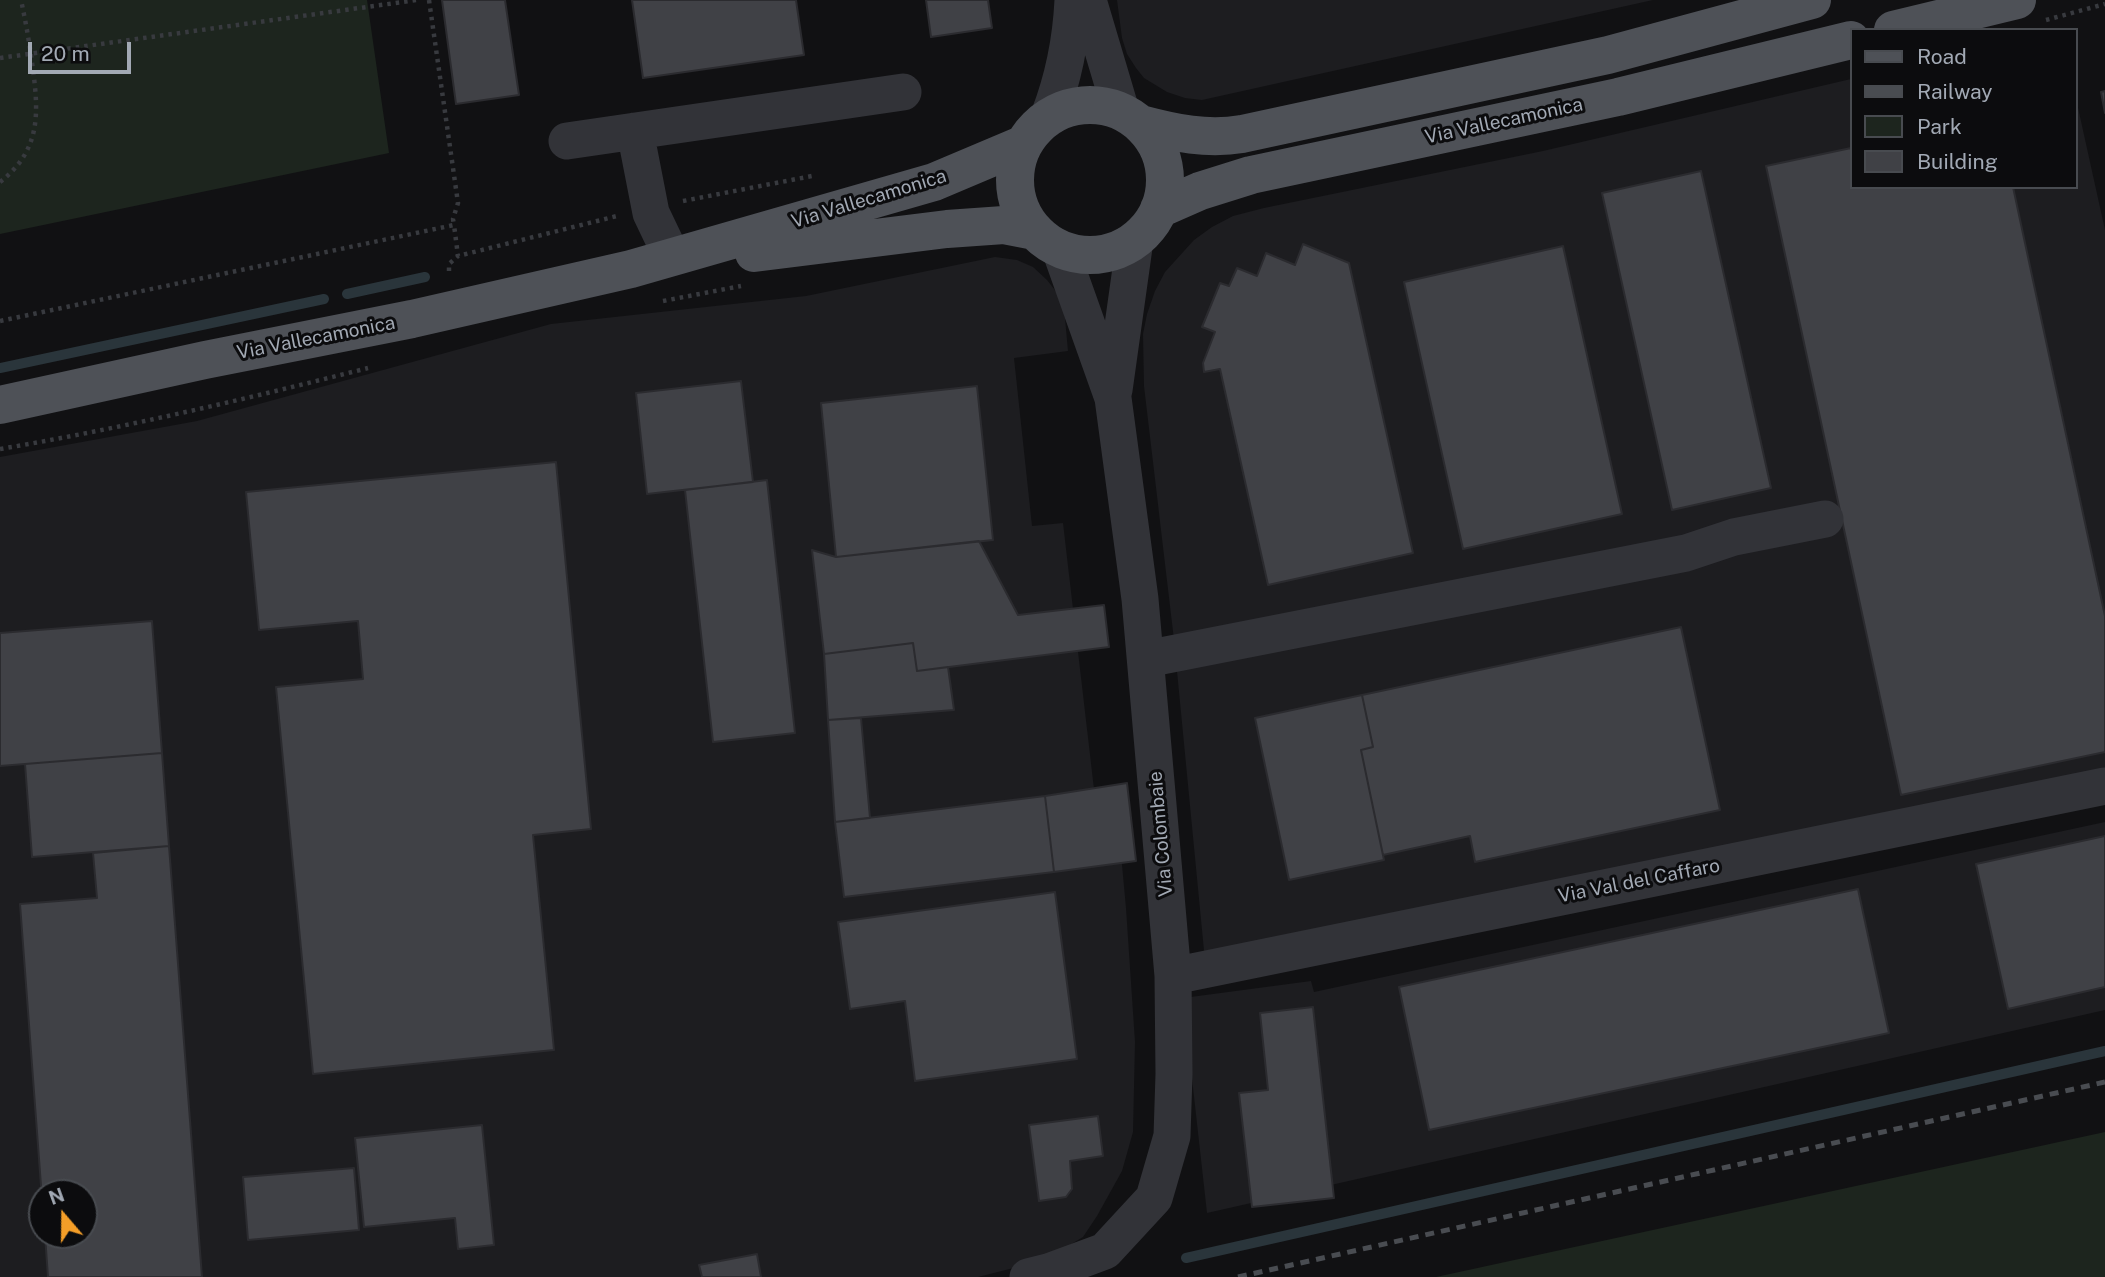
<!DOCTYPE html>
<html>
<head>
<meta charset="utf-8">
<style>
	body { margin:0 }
	#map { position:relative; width:2105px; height:1277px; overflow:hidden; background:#111113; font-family:"Public Sans",sans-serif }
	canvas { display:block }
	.legend { position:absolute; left:1850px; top:28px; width:228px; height:161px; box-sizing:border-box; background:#0c0c0e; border:2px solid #484b50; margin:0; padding:9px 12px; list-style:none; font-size:21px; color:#a2a9b4 }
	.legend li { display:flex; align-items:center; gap:14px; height:35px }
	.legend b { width:35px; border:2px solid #484b50 }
	.north { position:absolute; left:28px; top:1179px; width:70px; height:70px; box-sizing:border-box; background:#0c0c0e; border:2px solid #484b50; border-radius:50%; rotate:340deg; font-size:19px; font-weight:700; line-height:28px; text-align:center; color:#a2a9b4 }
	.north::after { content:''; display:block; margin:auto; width:24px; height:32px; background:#f49e28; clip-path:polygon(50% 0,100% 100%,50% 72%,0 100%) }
	.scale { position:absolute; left:28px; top:42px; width:103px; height:32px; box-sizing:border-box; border:4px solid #a2a9b4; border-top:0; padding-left:9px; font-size:21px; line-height:24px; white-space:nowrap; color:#a2a9b4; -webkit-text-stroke:5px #0c0c0e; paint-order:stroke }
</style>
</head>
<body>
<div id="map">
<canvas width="2105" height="1277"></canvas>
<ul class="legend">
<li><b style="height:9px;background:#4e5157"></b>Road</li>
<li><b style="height:9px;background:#494c51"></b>Railway</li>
<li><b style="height:19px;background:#1d251e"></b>Park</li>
<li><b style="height:19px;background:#404146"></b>Building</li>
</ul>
<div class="north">N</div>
<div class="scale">20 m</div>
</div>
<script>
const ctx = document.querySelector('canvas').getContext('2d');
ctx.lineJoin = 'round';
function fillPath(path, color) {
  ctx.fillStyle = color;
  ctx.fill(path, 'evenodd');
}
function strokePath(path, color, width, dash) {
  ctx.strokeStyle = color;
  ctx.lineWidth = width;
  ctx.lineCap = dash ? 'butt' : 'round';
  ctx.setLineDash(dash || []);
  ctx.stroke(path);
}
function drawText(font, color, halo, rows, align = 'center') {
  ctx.font = font + ' "Public Sans",sans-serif';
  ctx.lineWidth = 6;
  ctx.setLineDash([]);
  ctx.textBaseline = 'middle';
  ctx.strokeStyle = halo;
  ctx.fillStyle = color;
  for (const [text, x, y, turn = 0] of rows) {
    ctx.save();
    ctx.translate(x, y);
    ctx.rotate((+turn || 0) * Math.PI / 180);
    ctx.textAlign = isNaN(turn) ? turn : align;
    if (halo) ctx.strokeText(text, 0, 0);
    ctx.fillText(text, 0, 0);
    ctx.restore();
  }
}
const built = new Path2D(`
	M1117,0H1653L1202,100L1185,98L1167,92L1144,78L1136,68L1127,54L1122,38Z
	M1851,79V187H2075V94L2105,230V770L1205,961L1174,640L1144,386L1143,334L1147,314L1155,291L1165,272L1194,240L1212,227L1233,216L1264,208L1543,151Z
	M995,257L1017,260L1033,267L1047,280L1058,294L1064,307L1068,351L1014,358L1032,526L1063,523L1094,789H1115L1126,908L1135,1042L1133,1132L1122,1171L1097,1216L1083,1237L1045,1260L978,1277H0V457L197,421L551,324L806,296ZM42,1193H84V1235H42Z
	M2105,822V1010L1207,1213L1183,998L1311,981L1314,992Z`);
const green = new Path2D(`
	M0,0H367L389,153L0,234Z
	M2105,1132V1277H1436Z`);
const stream = new Path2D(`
	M347,294L425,277
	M0,368L324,299
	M1186,1258L2105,1051`);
const building = new Path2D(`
	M442,0H505L519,95L456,104Z
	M632,0H796L804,55L643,78Z
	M926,0H988L992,28L931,37Z
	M2105,91V113L2101,92Z
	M1851,148V187H2013L2105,616V752L1901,795L1766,166Z
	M1701,171L1771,488L1672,510L1602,193Z
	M1303,244L1349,263L1413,553L1268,585L1220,369L1204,372L1203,363L1215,332L1202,327L1220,283L1229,286L1237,268L1257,276L1266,253L1295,265Z
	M1563,246L1622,514L1463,549L1404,282Z
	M741,381L753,482L647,494L636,393Z
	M977,386L993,540L836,557L821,403Z
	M556,462L591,829L533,835L554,1050L313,1074L276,687L363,679L358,621L259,630L246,492Z
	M767,480L795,733L713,742L685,490Z
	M979,541L1018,615L1104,605L1109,647L917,671L913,643L824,654L812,550L836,557Z
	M152,621L162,753L0,766V633Z
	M1681,627L1720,810L1475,862L1470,836L1383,855L1361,750L1373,747L1362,695Z
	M913,643L917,671L948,667L954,710L828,720L824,654Z
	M1362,695L1373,747L1361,750L1384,860L1289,880L1255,718Z
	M861,718L870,818L835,822L828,720Z
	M162,753L169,846L32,857L25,764Z
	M1127,783L1136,861L1054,872L1045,796Z
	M1045,796L1054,872L844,897L835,822Z
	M2105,836V987L2008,1009L1976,864Z
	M169,846L202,1277H48L45,1235H84V1193H42V1199L20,904L97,898L93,853Z
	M1858,889L1889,1033L1429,1130L1399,987Z
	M1055,892L1077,1059L915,1081L905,1001L850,1009L838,922Z
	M1313,1007L1334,1198L1252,1207L1239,1093L1268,1090L1260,1013Z
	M1098,1116L1103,1156L1070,1161L1072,1189L1066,1197L1039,1201L1029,1125Z
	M482,1125L494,1245L458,1249L455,1218L364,1227L355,1138Z
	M354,1168L359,1230L248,1240L243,1177Z
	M757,1254L761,1277H702L699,1265Z`);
const path = new Path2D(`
	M429,0L458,203L453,219L454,225
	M2046,20L2105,4
	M0,58L417,0
	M0,182C40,151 39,115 33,70C30,46 26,23 21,0
	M683,201L812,176
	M449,271V264L458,256
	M663,301L741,286
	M0,321L454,225L458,256L617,216
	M0,449C124,428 246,399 368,368`);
const minor = new Path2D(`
	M1088,0L1121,111
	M1049,116C1064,77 1071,42 1073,0
	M635,131L651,213L672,257
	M567,141L903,92
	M1114,390L1135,240
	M1146,659L1686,553L1734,537L1825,519
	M1173,976L2105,786
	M1028,1277L1048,1272L1105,1251L1154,1198L1172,1136L1174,1074L1173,976L1140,599L1113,398L1060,249`);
const major = new Path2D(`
	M1893,30L2017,0
	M1015 180a75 75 0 1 1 150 0a75 75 0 1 1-150 0Z
	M1141,124C1175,133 1207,140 1242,134L1608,55L1812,0
	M1159,209L1200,191L1251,175L1618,97L1851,40
	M754,253L947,229L1004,225L1035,231
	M0,405L205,360L412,319L631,269L934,182L1024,144`);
const rail = new Path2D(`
	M1238,1277L2105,1082`);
const streetNames = [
	["Via Vallecamonica",1504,121,-12],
	["Via Vallecamonica",869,199,-17],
	["Via Vallecamonica",316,338,-11],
	["Via Colombaie",1161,834,-95],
	["Via Val del Caffaro",1639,881,-11]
];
fillPath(built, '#1d1d20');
fillPath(green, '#1d251e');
strokePath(stream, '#2a353b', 10);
fillPath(building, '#404146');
strokePath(building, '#2b2b2f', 2);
strokePath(path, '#383a3f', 4.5, [3.5, 5]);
strokePath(minor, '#323338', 37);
strokePath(major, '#4e5157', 38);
strokePath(rail, '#494c51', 5, [9, 7]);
drawText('19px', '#a2a9b4', '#0c0c0e', streetNames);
</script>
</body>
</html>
